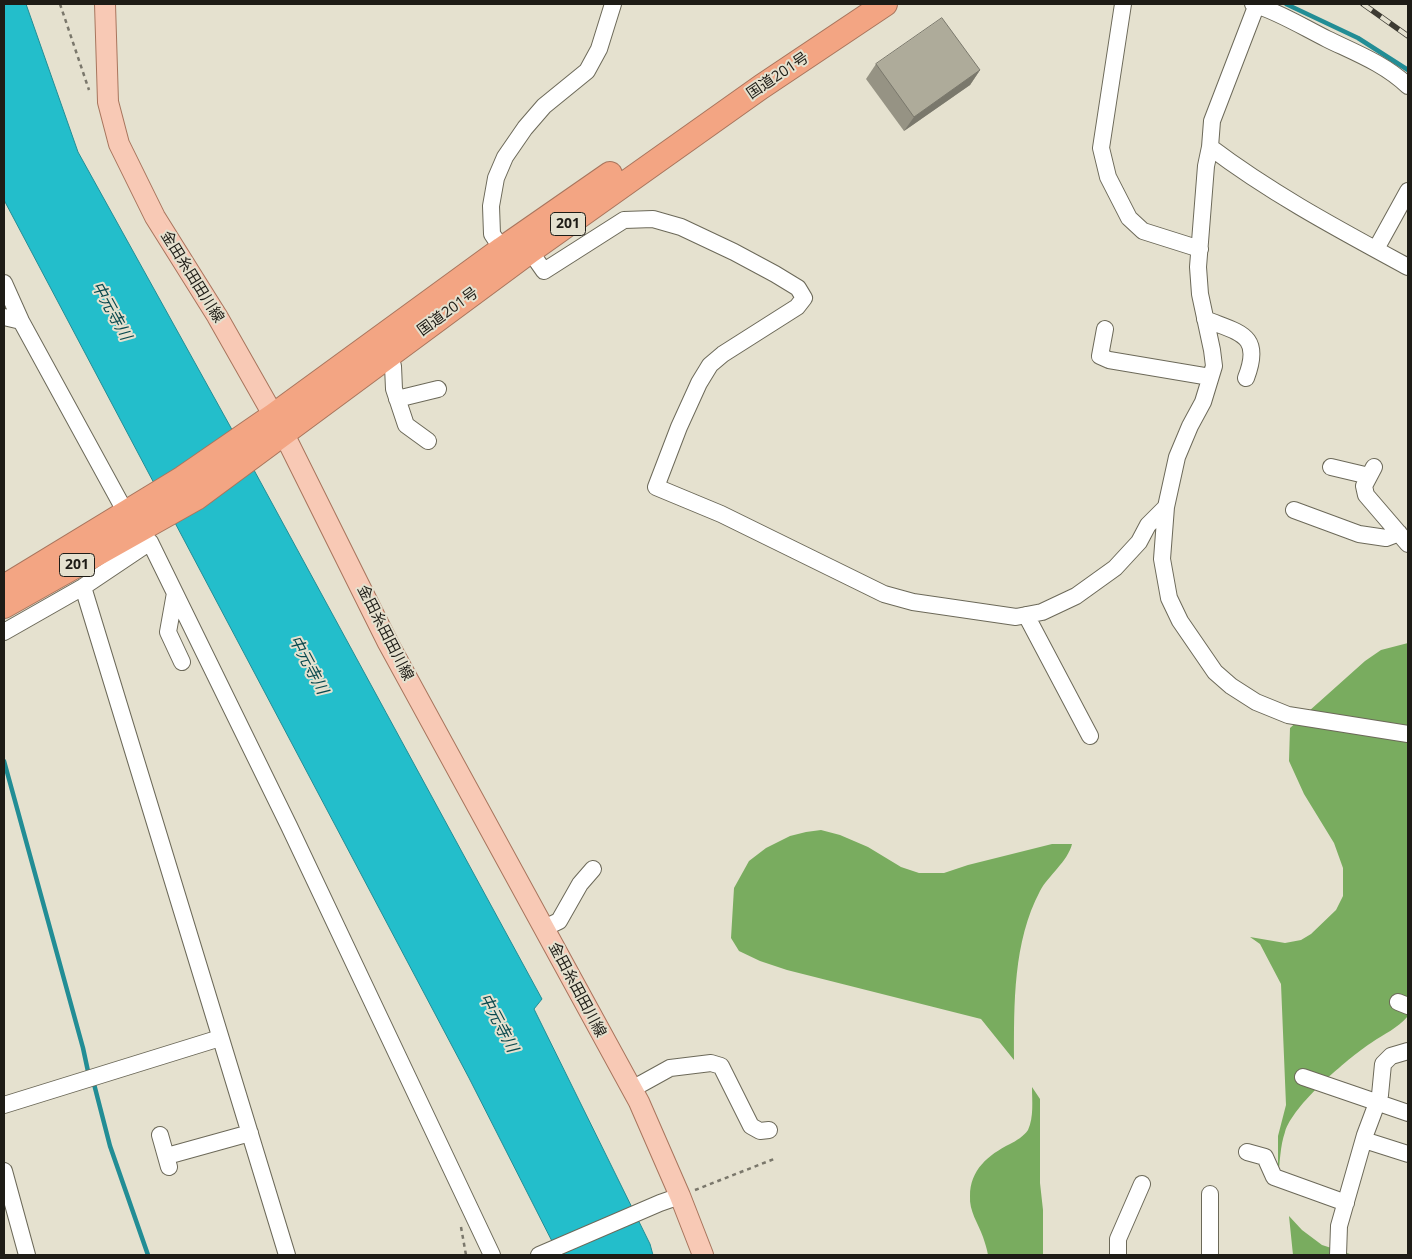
<!DOCTYPE html>
<html>
<head>
<meta charset="utf-8">
<style>
	body { margin:0 }
	#map { position:relative; width:1412px; height:1259px; overflow:hidden; background:#e5e1cf; font-family:"Open Sans",sans-serif }
	canvas { display:block }
	.frame { position:absolute; inset:0; border:5px solid #1e1c16; pointer-events:none }
</style>
</head>
<body>
<div id="map">
<canvas width="1412" height="1259"></canvas>
<div class="frame"></div>
</div>
<script>
const ctx = document.querySelector('canvas').getContext('2d');
ctx.lineJoin = 'round';
function fillPath(path, color) {
  ctx.fillStyle = color;
  ctx.fill(path, 'evenodd');
}
function strokePath(path, color, width, dash) {
  ctx.strokeStyle = color;
  ctx.lineWidth = width;
  ctx.lineCap = dash ? 'butt' : 'round';
  ctx.setLineDash(dash || []);
  ctx.stroke(path);
}
function drawText(font, color, halo, rows, align = 'center') {
  ctx.font = font + ' "Open Sans","Noto Sans JP",sans-serif';
  ctx.lineWidth = 4;
  ctx.setLineDash([]);
  ctx.textBaseline = 'middle';
  ctx.strokeStyle = halo;
  ctx.fillStyle = color;
  for (const [text, x, y, turn = 0] of rows) {
    ctx.save();
    ctx.translate(x, y);
    ctx.rotate((+turn || 0) * Math.PI / 180);
    ctx.textAlign = isNaN(turn) ? turn : align;
    if (halo) ctx.strokeText(text, 0, 0);
    ctx.fillText(text, 0, 0);
    ctx.restore();
  }
}
const forest = new Path2D(`
	M1408,643V1016C1397,1029 1385,1033 1371,1043C1347,1059 1293,1105 1285,1132C1280,1146 1280,1163 1278,1178V1136L1286,1105L1281,984L1260,944L1250,937L1285,943L1301,940L1311,934L1336,910L1343,896V868L1334,843L1304,794L1289,761L1290,728L1365,661L1381,650Z
	M821,830L840,835L868,847L901,867L919,873H944L968,865L1052,844H1072C1068,861 1048,876 1040,891C1013,942 1014,1004 1014,1060L981,1019L787,970L760,961L739,951L731,938L734,888L749,861L766,848L790,836L806,832Z
	M1032,1087L1040,1099V1183L1043,1210V1255H988C987,1249 985,1243 983,1237C978,1223 969,1211 970,1196C970,1170 988,1155 1010,1144C1016,1141 1024,1136 1028,1130C1034,1117 1032,1101 1032,1087Z
	M1289,1216L1302,1230L1322,1245L1353,1255H1293Z`);
const water = new Path2D(`
	M4,4H26L78,152L230,426L542,999L534,1009L650,1244L653,1255H559L469,1078L4,200Z`);
const stream = new Path2D(`
	M1286,4L1358,38L1408,70
	M4,761L83,1048L89,1076
	M92,1083L94,1084L110,1146L148,1255`);
const path = new Path2D(`
	M60,4L89,90
	M695,1190L774,1159
	M461,1227L466,1255`);
const minor = new Path2D(`
	M1123,4L1101,148L1108,177L1129,218L1143,231L1200,249
	M1253,4C1279,12 1303,27 1327,39C1356,53 1385,64 1408,86
	M1257,4L1212,121L1210,147L1206,166L1198,267L1200,294L1212,350L1214,366L1203,402L1190,426L1177,457L1166,507L1162,559L1169,598L1180,621L1215,672L1231,686L1256,702L1288,715L1408,734
	M1210,147C1272,194 1340,230 1408,267
	M502,249L492,234L491,206L496,178L505,157L525,128L544,106L587,71L599,49L613,4
	M1376,249L1408,191
	M530,251L544,271L624,220L653,219L681,227L734,252L775,274L798,288L804,298L797,307L723,354L710,365L699,383L679,427L656,487L721,514L884,594L913,602L1016,617L1042,612L1076,596L1115,568L1139,542L1148,525L1166,507
	M4,283L21,321L126,513L137,531L150,542L289,826L492,1255
	M4,317L21,321
	M1205,319C1239,333 1263,334 1246,378
	M1105,329L1100,356L1109,360L1210,377
	M386,357L393,366L394,389L406,425L428,441
	M397,399L438,389
	M1331,467L1369,476
	M1374,467L1364,486L1366,495L1408,544
	M1294,510L1359,534L1386,538L1399,533
	M83,587L287,1255
	M175,593L168,632L182,662
	M1026,615L1090,736
	M4,632L83,587L150,542
	M544,928L559,921L580,884L593,869
	M1398,1002L1408,1006
	M1303,1077L1408,1113
	M632,1089L670,1068L711,1063L721,1066L751,1126L760,1131L769,1130
	M4,1105L220,1038
	M160,1135L169,1167
	M1364,1140L1408,1154
	M1247,1152L1265,1157L1274,1177L1346,1203
	M167,1156L250,1133
	M4,1171L27,1255
	M1210,1194V1255
	M539,1255L660,1203L680,1196
	M1118,1255V1239L1142,1184
	M1338,1255L1339,1226L1365,1135L1380,1095L1383,1064L1391,1056L1408,1051`);
const major = new Path2D(`
	M105,4L108,102L119,144L155,217L217,316L284,434L388,643L639,1102L680,1196L703,1255`);
const highway = new Path2D(`
	M4,587L183,478L273,416L502,249L610,174
	M4,606L196,498L530,251L761,87L885,4`);
const rail = new Path2D(`
	M1363,4L1408,36`);
const wall = new Path2D(`
	M876,64L980,70L970,85L904,131L866,79Z`);
const shadedWall = new Path2D(`
	M980,70L970,85L904,131L914,117Z`);
const building = new Path2D(`
	M942,18L980,70L914,117L876,64Z`);
const shields = [
	[568,224,35],
	[77,565,35]
];
const shieldNames = [
	["201",568,224],
	["201",77,565]
];
const streetNames = [
	["国道201号",778,76,-34],
	["金田糸田田川線",192,277,58],
	["国道201号",448,312,-36],
	["金田糸田田川線",385,633,63],
	["金田糸田田川線",577,990,62]
];
const waterNames = [
	["中元寺川",111,311,61],
	["中元寺川",308,665,62],
	["中元寺川",498,1023,62]
];
fillPath(forest, '#79ac5f');
fillPath(water, '#23becb');
strokePath(water, '#228d95', 1);
strokePath(stream, '#228d95', 4.5);
strokePath(minor, '#6c6959', 18);
strokePath(major, '#a8755d', 22);
strokePath(highway, '#a8755d', 26);
strokePath(path, '#7a776b', 2.5, [4, 4]);
strokePath(minor, '#fff', 16);
strokePath(major, '#f8c9b5', 20);
strokePath(highway, '#f3a583', 24);
strokePath(rail, '#3d3b33', 5.5);
strokePath(rail, '#e5e1cf', 4, [11]);
fillPath(wall, '#969384');
fillPath(shadedWall, '#7a786c');
fillPath(building, '#aeab9a');
strokePath(building, '#7a786c', 1);
for (const [x, y, w] of shields) {
  const box = new Path2D();
  box.roundRect(x - w / 2, y - 11.5, w, 23, 4);
  ctx.fillStyle = '#e5e1cf';
  ctx.fill(box);
  strokePath(box, '#1e1c16', 1);
}
drawText('bold 14px', '#1e1c16', null, shieldNames);
drawText('15px', '#1e1c16', '#e5e1cf', streetNames);
drawText('italic 16px', '#09494e', '#e5e1cf', waterNames);
</script>
</body>
</html>
